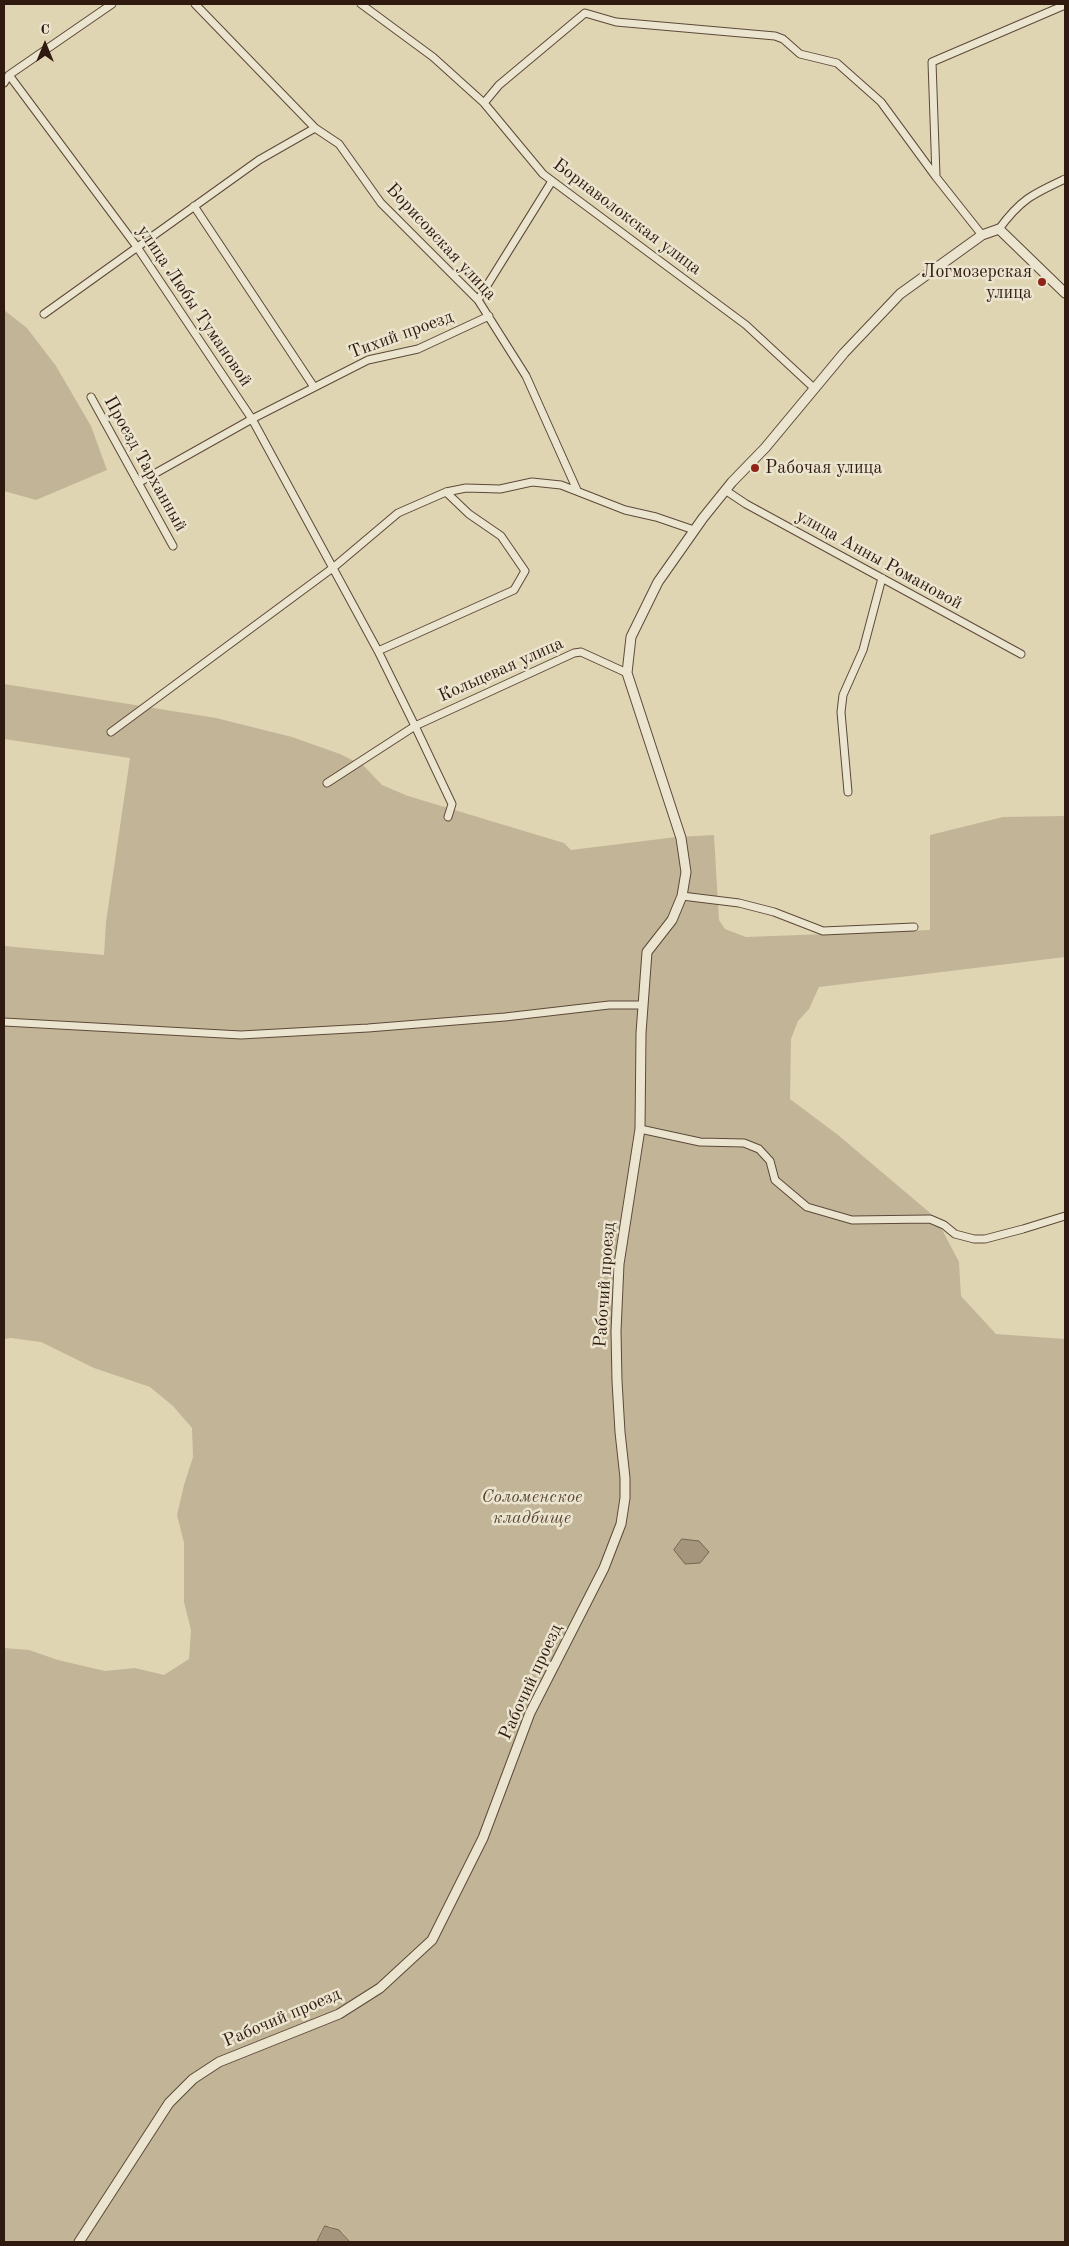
<!DOCTYPE html>
<html>
<head>
<meta charset="utf-8">
<style>
	body { margin:0 }
	#map { position:relative; width:1069px; height:2246px; overflow:hidden; background:#e0d5b3; font-family:"Old Standard TT",serif }
	canvas { display:block }
	.frame { position:absolute; inset:0; border:5px solid #301a10; pointer-events:none }
	.north { position:absolute; left:20px; top:20px; width:50px; height:50px; -webkit-text-stroke:4px #ebe4ce; paint-order:stroke; rotate:0deg; font-size:14px; font-weight:700; line-height:20px; text-align:center; color:#301a10 }
	.north::after { content:''; display:block; margin:auto; width:18px; height:22px; background:#301a10; clip-path:polygon(50% 0,100% 100%,50% 72%,0 100%) }
</style>
</head>
<body>
<div id="map">
<canvas width="1069" height="2246"></canvas>
<div class="frame"></div>
<div class="north">С</div>
</div>
<script>
const ctx = document.querySelector('canvas').getContext('2d');
ctx.lineJoin = 'round';
function fillPath(path, color) {
  ctx.fillStyle = color;
  ctx.fill(path, 'evenodd');
}
function strokePath(path, color, width, dash) {
  ctx.strokeStyle = color;
  ctx.lineWidth = width;
  ctx.lineCap = dash ? 'butt' : 'round';
  ctx.setLineDash(dash || []);
  ctx.stroke(path);
}
function drawText(font, color, halo, rows, align = 'center') {
  ctx.font = font + ' "Old Standard TT",serif';
  ctx.lineWidth = 5;
  ctx.setLineDash([]);
  ctx.textBaseline = 'middle';
  ctx.strokeStyle = halo;
  ctx.fillStyle = color;
  for (const [text, x, y, turn = 0] of rows) {
    ctx.save();
    ctx.translate(x, y);
    ctx.rotate((+turn || 0) * Math.PI / 180);
    ctx.textAlign = isNaN(turn) ? turn : align;
    if (halo) ctx.strokeText(text, 0, 0);
    ctx.fillText(text, 0, 0);
    ctx.restore();
  }
}
const green = new Path2D(`
	M4,310L27,328L56,366L91,426L107,470L36,500L4,491Z
	M4,684L216,718L292,737L340,754L364,766L382,785L408,796L564,843L571,850L676,837L714,835L719,920L725,929L746,937L930,930V835L1003,817L1065,816V957L819,987L809,1009L798,1021L791,1039L790,1099L838,1135L936,1218L959,1262L961,1296L996,1334L1065,1339V2242H350L343,2233L330,2226L322,2230L317,2242H4V1648L29,1650L58,1660L105,1671L135,1668L164,1675L189,1659L191,1630L184,1602V1543L177,1515L184,1485L193,1457L192,1428L173,1406L150,1387L94,1368L41,1342L11,1338L4,1339V946L104,955L106,922L130,758L4,739Z`);
const water = new Path2D(`
	M682,1539L699,1541L709,1552L700,1563L685,1564L674,1550Z
	M325,2226L339,2230L350,2242H317Z`);
const minor = new Path2D(`
	M195,4L315,128L339,144L381,203L478,300L526,376L577,490
	M361,4L433,57L484,103L543,174L746,325L815,389
	M9,75L137,247L252,419L378,651
	M4,83L9,75L112,4
	M484,103L499,85L585,13L616,22L775,36L783,39L800,54L837,63L881,102L936,177L982,235
	M936,176L932,62L1065,5
	M194,206L314,387
	M999,229C1021,199 1033,194 1065,179
	M478,300L552,181
	M44,314L259,160L315,128
	M91,397L173,546
	M138,483L252,419L368,360L418,349L489,316
	M725,490L746,504L1021,654
	M446,492L469,514L501,536L525,571L514,590L378,651L415,726L574,653L581,652L627,673
	M111,732L334,567L398,513L446,492L466,488L500,489L532,482L561,485L625,510L656,517L694,530
	M327,783L415,726L452,804L448,817
	M848,792L841,712L843,695L863,650L882,578
	M682,896L739,903L774,912L823,931L914,927
	M4,1022L241,1035L368,1028L505,1017L609,1005H643
	M640,1129L700,1142L744,1143L759,1149L770,1161L775,1180L807,1207L852,1220L930,1219L944,1225L955,1234L974,1239H985L1023,1229L1065,1216`);
const tertiary = new Path2D(`
	M79,2242L169,2103L193,2079L219,2062L339,2014L380,1988L432,1940L483,1838L530,1713L604,1568L621,1524L625,1498V1478L620,1432L617,1381L616,1331L619,1264L640,1129L641,1033L647,952L672,920L682,896L686,872L681,838L627,673L631,637L658,582L703,518L732,482L765,448L844,353L900,294L982,235L999,229L1065,293`);
const markers = [
	[1042,282,5,"#8f2418"],
	[755,468,5,"#8f2418"]
];
const streetNames = [
	["Борнаволокская улица",627,217,37],
	["Борисовская улица",441,242,47],
	["улица Любы Тумановой",194,306,56],
	["Тихий проезд",401,335,-20],
	["Проезд Тарханный",145,464,61],
	["улица Анны Романовой",879,560,29],
	["Кольцевая улица",501,670,-24],
	["Рабочий проезд",605,1285,-86],
	["Рабочий проезд",531,1682,-65],
	["Рабочий проезд",282,2018,-23]
];
const poiNames = [
	["Логмозерская",1032,272],
	["улица",1032,293],
	["Рабочая улица",765,468,"left"]
];
const parkNames = [
	["Соломенское",532,1497],
	["кладбище",532,1518]
];
fillPath(green, '#c2b597');
fillPath(water, '#a4957c');
strokePath(water, '#766451', 1);
strokePath(minor, '#5c4939', 9);
strokePath(tertiary, '#5c4939', 11);
strokePath(minor, '#ebe4ce', 7);
strokePath(tertiary, '#ebe4ce', 9);
for (const [x, y, r, color] of markers) {
  const dot = new Path2D();
  dot.arc(x, y, r, 0, 2 * Math.PI);
  ctx.fillStyle = color;
  ctx.fill(dot);
  strokePath(dot, '#ebe4ce', 2);
}
drawText('18px', '#301a10', '#ebe4ce', streetNames);
drawText('18px', '#301a10', '#ebe4ce', poiNames, 'right');
drawText('italic 18px', '#5c4838', '#ebe4ce', parkNames);
</script>
</body>
</html>
